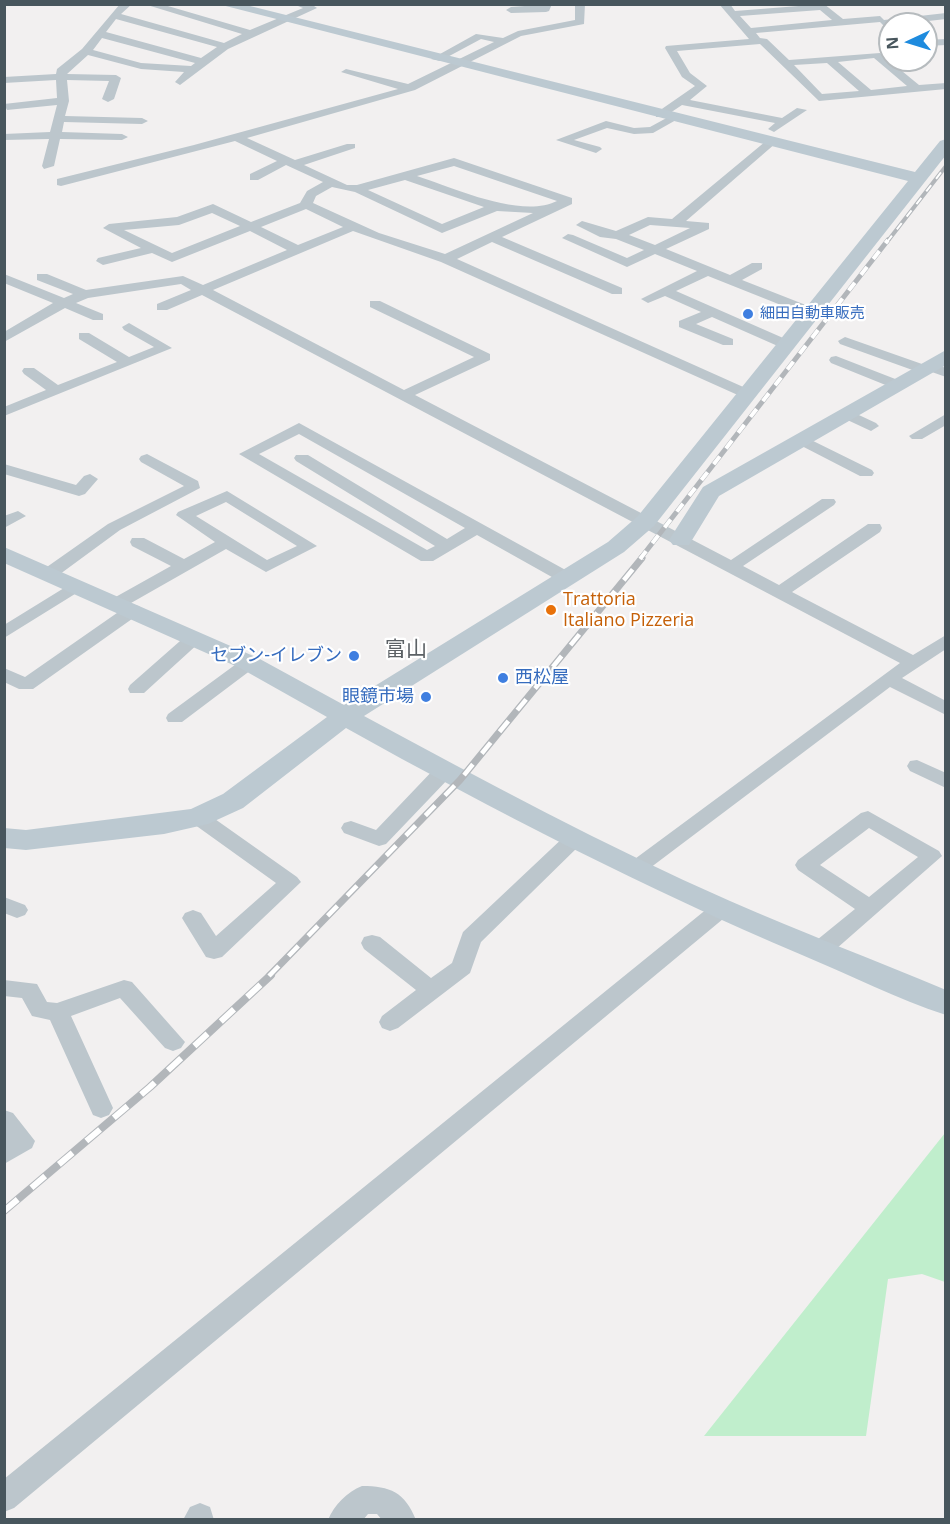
<!DOCTYPE html>
<html>
<head>
<meta charset="utf-8">
<style>
	body { margin:0 }
	#map { position:relative; width:950px; height:1524px; overflow:hidden; background:#f2f0f0; font-family:"Open Sans",sans-serif }
	canvas { display:block }
	.frame { position:absolute; inset:0; border:6px solid #48565d; pointer-events:none }
	.north { position:absolute; left:878px; top:12px; width:60px; height:60px; box-sizing:border-box; background:#fff; border:2px solid #b6bbbe; border-radius:50%; rotate:266deg; font-size:16px; font-weight:700; line-height:24px; text-align:center; color:#48565d }
	.north::after { content:''; display:block; margin:auto; width:21px; height:27px; background:#1e8bde; clip-path:polygon(50% 0,100% 100%,50% 72%,0 100%) }
</style>
</head>
<body>
<div id="map">
<canvas width="950" height="1524"></canvas>
<div class="frame"></div>
<div class="north">N</div>
</div>
<script>
const ctx = document.querySelector('canvas').getContext('2d');
ctx.lineJoin = 'round';
function fillPath(path, color) {
  ctx.fillStyle = color;
  ctx.fill(path, 'evenodd');
}
function strokePath(path, color, width, dash) {
  ctx.strokeStyle = color;
  ctx.lineWidth = width;
  ctx.lineCap = dash ? 'butt' : 'round';
  ctx.setLineDash(dash || []);
  ctx.stroke(path);
}
function drawText(font, color, halo, rows, align = 'center') {
  ctx.font = font + ' "Open Sans","Noto Sans JP",sans-serif';
  ctx.lineWidth = 4.5;
  ctx.setLineDash([]);
  ctx.textBaseline = 'middle';
  ctx.strokeStyle = halo;
  ctx.fillStyle = color;
  for (const [text, x, y, turn = 0] of rows) {
    ctx.save();
    ctx.translate(x, y);
    ctx.rotate((+turn || 0) * Math.PI / 180);
    ctx.textAlign = isNaN(turn) ? turn : align;
    if (halo) ctx.strokeText(text, 0, 0);
    ctx.fillText(text, 0, 0);
    ctx.restore();
  }
}
const green = new Path2D(`
	M945,1133V1282L922,1274L888,1279L866,1436H704Z`);
const street = new Path2D(`
	M120,4H132L121,14L224,43L242,34L144,4H161L250,30L303,8L293,4H311L317,8L228,49L180,85L175,82L184,72L141,69L88,55L67,74L116,75L121,78L114,99L108,102L102,99L109,81L67,80L69,101L65,116L142,118L148,121L142,124L64,122L62,132L122,134L128,137L122,140L60,139L54,166L44,169L42,166L49,139L4,140V134L50,132L57,105L7,110L4,104L57,98L56,80L4,83V77L56,74L57,69L82,49ZM116,19L217,47L201,58L106,32ZM102,38L195,63L191,66L141,63L93,50Z
	M552,4L549,11L546,12L511,13L506,10L511,7Z
	M575,4H585L584,24L521,36L415,90L247,138L295,160L347,144H355V148L304,165L347,185H357L454,158L572,198V204L502,237L622,288V294H612L492,242L457,259L750,390L752,393L750,396H740L441,262L353,231L213,290L404,390L474,357L370,307V301H380L490,354V360L415,395L731,560L822,499H834L836,502L834,505L743,566L779,585L868,524H880L882,528L880,532L792,592L913,655L946,635V649L902,678L946,701V715L890,687L642,874L635,876L628,874L625,869L628,864L900,663L202,295L167,310H157V304L191,290L181,284L88,298L76,303L103,314V320H93L65,308L4,342V332L53,303L4,283V274L64,298L73,294L37,280V274H47L86,290L183,276L203,285L287,250L250,231L172,262L152,253L103,265L96,261L98,258L141,248L103,228L109,224L177,217L213,204L251,222L300,203L307,191L323,182L286,165L258,180H250V174L277,161L235,141L61,186L57,185V179L194,145L398,89L341,72L346,69L408,84L494,42L481,39L440,61L431,59L476,34L503,38L518,31L575,20ZM454,166L557,201C521,219 454,188 417,176ZM405,180L484,207L442,224L368,190ZM332,187L355,192L442,233L497,211L533,213L445,254L379,233L313,203L316,196ZM306,209L343,227L298,245L261,227ZM212,213L240,226L172,253L124,230L179,225Z
	M719,4H730L735,11L824,4L843,19L880,16L884,20L946,13V19L884,26L880,22L756,33L760,38L767,39L789,60L880,53L919,85L946,83V89L819,101L760,44L677,51L690,73L707,86L690,100L782,118L797,108L807,110L774,132L768,129L775,123L682,105L664,117H656V113L695,86L682,77L665,48L666,46L749,39ZM820,10L832,20L751,28L740,16ZM874,58L907,86L871,90L838,62ZM827,63L859,91L822,94L794,65Z
	M946,39V45L926,46V40Z
	M672,115L678,118L676,120L653,133L634,134L607,128L574,140L600,147L602,149L596,153L556,140L606,121L634,128L650,127Z
	M766,141L776,143L686,221L709,223V229L666,249L730,275L752,263H762V269L742,280L816,309V315H806L708,276L676,291L790,341V347H780L712,317L696,324L733,339V345H723L679,327V321L701,312L665,296L648,303L641,299L697,271L655,254L627,267L562,238L568,234L573,235L627,258L644,250L616,239L600,237L576,225L582,221L616,231L648,217L672,219ZM650,225L690,228L655,245L629,235Z
	M129,323L172,348L4,416V407L46,390L24,374L22,371L24,368H34L58,385L117,362L79,339V333H89L129,357L154,347L124,330L122,327Z
	M845,337L922,364L928,362L946,368V377L929,371L918,372L840,344L838,341Z
	M836,356L903,382L905,385L903,388H893L831,363L829,360L831,357Z
	M846,409L876,423L879,426L871,431L841,417L838,414Z
	M946,414V425L922,439H912L909,436Z
	M299,423L571,573L574,577L571,581H559L477,535L433,561H421L239,454ZM299,434L465,528L447,539L308,455H296L294,458L296,461L435,546L427,550L259,454Z
	M801,435L872,470L874,473L872,476H860L796,443L793,440Z
	M147,454L198,481L200,488L120,530L56,577H44L41,573L44,569L108,524L184,486L141,462L139,459L141,456Z
	M4,464L76,485L84,476L90,474L98,479L85,494L79,496L4,474Z
	M227,491L317,546L266,572L226,549L124,607H112L109,603L112,599L171,566L132,546L130,542L132,538H144L184,559L215,542L176,515L178,512ZM226,502L297,546L267,560L196,516Z
	M18,511L26,516L4,528V516Z
	M77,580L86,585L83,589L4,638V625Z
	M133,605L139,606L142,610L139,614L33,689H19L4,682V668L25,677L127,606Z
	M194,633L203,638L200,642L144,693H130L128,689L130,685L188,634Z
	M249,657L258,663L255,667L182,722H168L166,718L168,714L243,659Z
	M917,760L946,773V788L910,771L907,766L910,761Z
	M444,765L451,766L454,771L451,776L386,844L379,846L344,833L341,828L344,823L351,821L376,830L437,766Z
	M198,810L205,812L297,877L301,882L222,957L214,959L206,957L185,923L182,918L185,913L193,910L201,913L216,936L276,883L191,822L188,817L191,812Z
	M868,811L939,851L942,856L828,956L820,958L812,956L809,950L812,944L855,909L798,870L795,865L798,860L861,813ZM869,828L918,857L869,897L820,865Z
	M574,832L581,834L584,839L581,844L481,942L470,973L398,1028L390,1031L382,1028L379,1022L382,1016L416,990L364,949L361,943L364,937L372,935L380,937L431,978L452,963L463,932L567,834Z
	M4,897L25,905L28,910L25,915L17,918L4,913Z
	M721,901L729,904L732,909L729,914L14,1508L4,1512V1479L713,904Z
	M4,980L37,984L47,1002L57,1003L124,980L132,982L185,1042L181,1048L173,1051L165,1048L120,998L71,1016L113,1108L109,1115L101,1118L93,1115L50,1020L32,1016L22,998L4,996Z
	M4,1110L13,1113L35,1141L32,1148L4,1164Z
	M362,1486C390,1486 405,1492 416,1520H382L377,1514H368L363,1520H328C334,1505 347,1492 362,1486Z
	M200,1503L210,1507L214,1520H183L190,1507Z`);
const secondary = new Path2D(`
	M218,4H242L915,172L940,141L946,139V155L654,526L624,552L364,716C484,781 605,846 730,901C801,932 874,960 946,990V1015C897,999 850,975 802,955C646,889 495,811 346,728L243,808L208,824L164,834L26,850L4,848V828L26,830L191,809L223,794L327,717L240,668L4,563V547L258,658L344,705L608,542L638,516L908,181Z
	M946,350V365L719,496L689,545H673L669,540L703,487Z`);
const railFar3 = new Path2D(`
	M887,242L946,166`);
const railFar2 = new Path2D(`
	M640,559L888,240`);
const railFar1 = new Path2D(`
	M269,976L460,780L642,558`);
const rail = new Path2D(`
	M4,1211L150,1087L271,975`);
const markers = [
	[748,314,6,"#3f7fe0"],
	[551,610,6,"#e8710a"],
	[354,656,6,"#3f7fe0"],
	[503,678,6,"#3f7fe0"],
	[426,697,6,"#3f7fe0"]
];
const farShopnames = [
	["細田自動車販売",760,314]
];
const foodNames = [
	["Trattoria",563,600],
	["Italiano Pizzeria",563,621]
];
const shopNames = [
	["セブン-イレブン",342,656],
	["西松屋",515,678,"left"],
	["眼鏡市場",414,697]
];
const quarterNames = [
	["富山",406,650]
];
fillPath(green, '#c0eecc');
fillPath(street, '#bcc6cc');
fillPath(secondary, '#bcc9d1');
strokePath(railFar3, '#b2b6ba', 4);
strokePath(railFar2, '#b2b6ba', 5);
strokePath(railFar1, '#b2b6ba', 7);
strokePath(rail, '#b2b6ba', 8);
strokePath(railFar3, '#fff', 2, [8]);
strokePath(railFar2, '#fff', 4, [10]);
strokePath(railFar1, '#fff', 4.5, [14]);
strokePath(rail, '#fff', 6, [18]);
for (const [x, y, r, color] of markers) {
  const dot = new Path2D();
  dot.arc(x, y, r, 0, 2 * Math.PI);
  ctx.fillStyle = color;
  ctx.fill(dot);
  strokePath(dot, '#fff', 2);
}
drawText('15px', '#366cbe', '#fff', farShopnames, 'left');
drawText('18px', '#c56008', '#fff', foodNames, 'left');
drawText('18px', '#366cbe', '#fff', shopNames, 'right');
drawText('21px', '#5c6165', '#fff', quarterNames);
</script>
</body>
</html>
